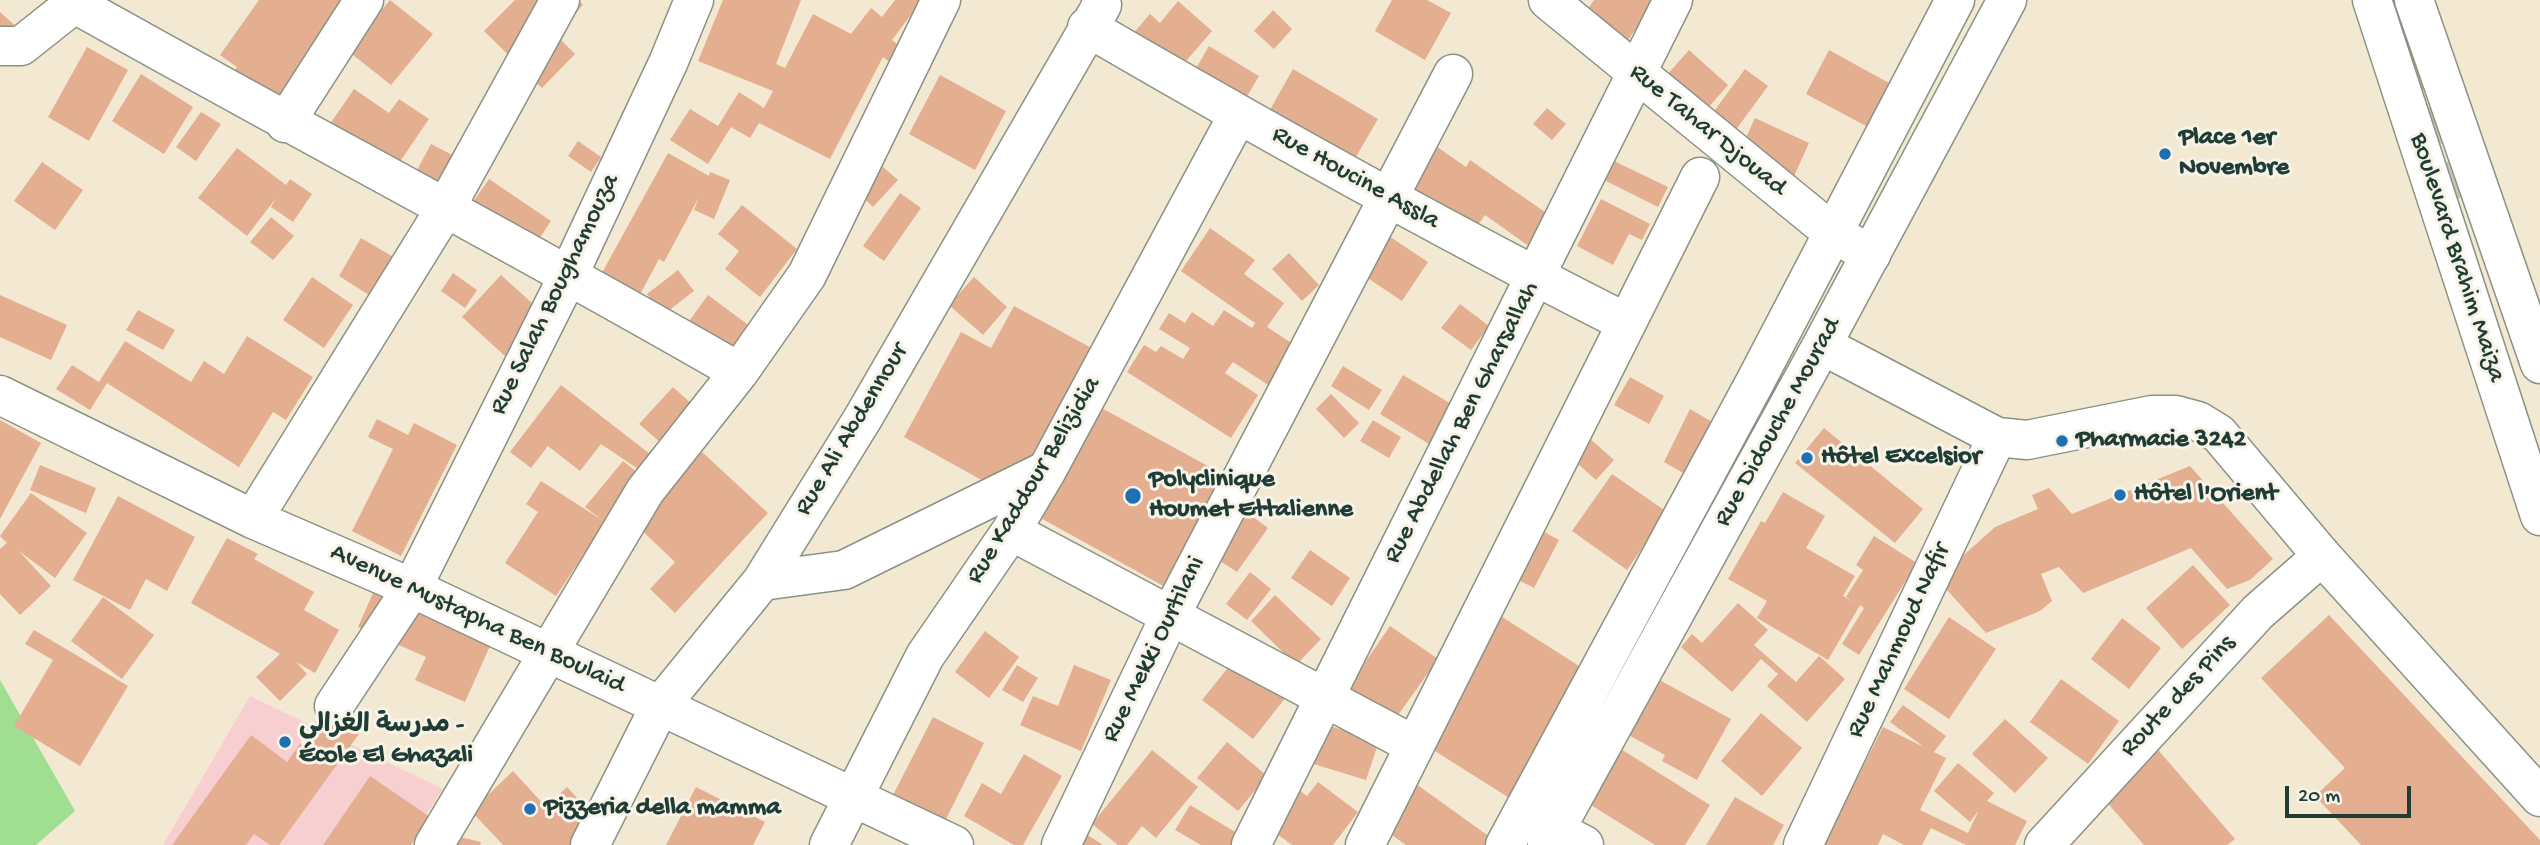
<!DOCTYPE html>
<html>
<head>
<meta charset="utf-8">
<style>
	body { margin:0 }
	#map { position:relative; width:2540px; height:845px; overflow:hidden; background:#f3e9d3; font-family:"Gochi Hand",sans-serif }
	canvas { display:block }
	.scale { position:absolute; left:2285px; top:786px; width:126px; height:32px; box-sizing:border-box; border:4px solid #1f3d34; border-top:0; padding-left:9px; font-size:21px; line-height:24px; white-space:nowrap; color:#1f3d34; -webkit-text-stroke:5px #f7f3e8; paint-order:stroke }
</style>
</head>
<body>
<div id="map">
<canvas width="2540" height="845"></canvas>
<div class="scale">20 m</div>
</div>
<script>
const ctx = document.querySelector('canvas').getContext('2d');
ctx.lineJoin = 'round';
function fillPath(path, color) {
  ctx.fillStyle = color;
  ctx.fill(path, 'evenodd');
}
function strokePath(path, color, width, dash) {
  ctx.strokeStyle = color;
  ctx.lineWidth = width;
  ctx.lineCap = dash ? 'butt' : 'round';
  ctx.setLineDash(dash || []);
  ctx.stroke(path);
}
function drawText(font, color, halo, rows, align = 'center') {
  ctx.font = font + ' "Gochi Hand","Playpen Sans Arabic",sans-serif';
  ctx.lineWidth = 6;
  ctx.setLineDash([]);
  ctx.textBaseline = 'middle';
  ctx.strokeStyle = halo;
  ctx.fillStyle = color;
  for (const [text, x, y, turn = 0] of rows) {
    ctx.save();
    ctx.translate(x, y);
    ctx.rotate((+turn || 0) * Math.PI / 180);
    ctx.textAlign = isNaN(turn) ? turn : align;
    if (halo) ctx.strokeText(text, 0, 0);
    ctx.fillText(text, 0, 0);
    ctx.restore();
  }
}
const built = new Path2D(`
	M250,696L443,789L406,845H163Z`);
const green = new Path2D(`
	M0,680L75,811L36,845H0Z`);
const building = new Path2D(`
	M259,0H365L283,116L229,79L237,67L220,55Z
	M390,0L433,34L391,85L348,51Z
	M515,0H579L583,5L555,34L575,54L542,88L484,31Z
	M723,0H801L776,64L785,68L813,14L851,34L871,8L882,17L895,0H922L892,40L908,52L896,67L883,57L830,159L759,123L750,138L731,127L708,164L670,140L690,109L718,126L739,92L764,108L773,91L698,61Z
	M1392,0H1427L1451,13L1425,60L1375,31Z
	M1594,0H1656L1621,50L1579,22Z
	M1178,1L1212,31L1168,82L1124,44L1150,14L1160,23Z
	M1273,10L1292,29L1274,49L1254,31Z
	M0,12L21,31L0,53Z
	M1209,46L1259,76L1229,127L1188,82Z
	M87,47L128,70L89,141L48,117Z
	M1689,50L1728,85L1696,122L1657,86Z
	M1829,50L1900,89L1879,133L1806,94Z
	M1293,69L1378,119L1353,162L1262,124Z
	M1745,69L1768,86L1735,131L1712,114Z
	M141,74L193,107L164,154L112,121Z
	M940,75L1006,111L975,170L909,134Z
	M354,89L389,113L399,99L429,119L386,182L321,137Z
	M1547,108L1566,124L1552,140L1533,124Z
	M201,112L221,124L196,161L176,147Z
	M1755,118L1809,143L1791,183L1737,157Z
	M578,141L601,157L591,172L568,156Z
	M431,144L466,162L443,206L408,187Z
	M1436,146L1466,167L1470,160L1552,217L1530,247L1485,215L1466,242L1401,196Z
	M237,148L286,185L290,179L312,194L293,222L271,207L276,198L247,236L198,198Z
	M668,153L709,176L710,172L730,180L714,219L694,210L699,197L664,262L659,259L637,300L598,280Z
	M1612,160L1668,187L1658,207L1602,179Z
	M42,162L83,190L55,230L14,201Z
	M883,167L898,180L873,207L859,194Z
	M489,179L551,221L531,251L468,209Z
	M900,193L921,208L884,261L863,246Z
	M1601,199L1650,224L1642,240L1629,234L1613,265L1577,246Z
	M742,205L797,249L760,297L725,269L739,251L718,234Z
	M271,217L294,236L273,260L250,242Z
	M1210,228L1255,260L1244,274L1284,303L1267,327L1293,344L1268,385L1233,362L1225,373L1258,395L1231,438L1127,372L1144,345L1156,352L1161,346L1183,359L1190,348L1159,329L1169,313L1185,323L1192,312L1213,326L1224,310L1252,328L1255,323L1181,271Z
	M1389,236L1428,262L1402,301L1363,275Z
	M361,238L404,263L380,302L339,276Z
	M1289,253L1319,285L1302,301L1272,269Z
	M678,270L694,291L663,315L647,294Z
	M453,273L477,290L465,308L441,291Z
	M501,275L543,313L505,356L462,317Z
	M312,277L353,305L324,348L283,320Z
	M974,277L1007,307L983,335L949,305Z
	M0,295L67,325L51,360L0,337Z
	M708,295L755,330L721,376L674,342Z
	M1460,304L1489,326L1471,350L1441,328Z
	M1014,306L1099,352L1045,451L987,483L904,437L961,332L991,348Z
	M138,310L175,330L163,350L126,330Z
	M247,336L313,377L286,420L273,412L239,467L107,383L90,410L56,389L72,365L99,382L125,341L191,382L204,361L224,374Z
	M1343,366L1382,390L1369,410L1331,386Z
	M1403,375L1458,408L1434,447L1380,414Z
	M1630,377L1664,396L1649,424L1614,405Z
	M561,385L659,461L647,475L601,444L580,471L548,446L531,468L510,452Z
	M673,387L694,406L661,443L639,424Z
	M1331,394L1359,423L1344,438L1316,409Z
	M1098,406L1228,477L1167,588L1037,516Z
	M1690,409L1733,434L1704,485L1664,462Z
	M377,419L408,435L414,423L457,445L401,556L352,531L393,449L368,437Z
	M0,420L41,443L0,519Z
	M1373,420L1401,437L1389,458L1360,441Z
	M1824,428L1923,509L1895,543L1795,463Z
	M1587,436L1614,460L1596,480L1569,456Z
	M702,452L768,513L675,613L650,589L675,562L635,524Z
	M623,461L651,483L605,523L556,596L505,563L538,512L526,504L541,481L602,520L585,507Z
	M40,465L96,488L86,513L30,490Z
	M2190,466L2273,559L2250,580L2227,589L2191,548L2083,593L2059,567L2041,574L2052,601L2040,611L1986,633L1937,579L1995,527L2038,509L2032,495L2049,488L2072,514Z
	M1612,474L1667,512L1627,570L1572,531Z
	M1783,492L1825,516L1806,548L1855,576L1843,596L1855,603L1846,597L1863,570L1856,565L1874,536L1917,563L1859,655L1842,644L1864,608L1860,605L1828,660L1757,618L1767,601L1728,579L1761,521L1765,523Z
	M31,493L87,533L55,578L19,551L51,586L20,615L0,594V549L7,543L0,536Z
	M118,496L195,537L167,591L146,579L130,610L73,580Z
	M1237,505L1268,528L1237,572L1208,553Z
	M1524,521L1559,540L1534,588L1499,570Z
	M227,538L258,554L254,559L314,592L304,610L339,630L315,673L296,662L307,674L280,701L256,677L280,654L191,603Z
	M1310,550L1350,578L1332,606L1291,578Z
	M2193,565L2230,605L2182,649L2146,608Z
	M1250,572L1271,589L1247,620L1226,604Z
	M373,593L490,646L465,702L415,680L426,657L358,627Z
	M1275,595L1321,639L1296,665L1251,621Z
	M103,597L154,635L122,679L71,641Z
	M1738,603L1768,630L1754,645L1796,682L1819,656L1845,679L1807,722L1767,686L1778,674L1761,659L1732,692L1681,647L1692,634L1702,643Z
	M1496,613L1590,673L1511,799L1416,739Z
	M2329,615L2540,840V845H2361L2315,796L2345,768L2261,678Z
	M1949,617L1996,649L1949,719L1904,689Z
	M2122,618L2161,648L2129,689L2091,659Z
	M1390,626L1438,659L1391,725L1344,693Z
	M34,630L128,686L80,766L14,726L53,660L25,644Z
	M985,631L1019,657L989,698L955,672Z
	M1247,644L1297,683L1253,739L1202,700Z
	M1017,665L1038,678L1023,702L1002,690Z
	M1074,665L1111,680L1081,751L1020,725L1033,696L1058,706Z
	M1654,677L1731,719L1697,780L1662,761L1665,755L1623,732Z
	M2061,679L2119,721L2088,764L2030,722Z
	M330,702L364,727L279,845H270L254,834L246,845H172L251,735L287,762Z
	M1903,705L1946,736L1934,752L1946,758L1920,810L1968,833L1979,810L1970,822L1934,791L1958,763L1994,793L1987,801L2027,821L2015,845H1966L1931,828L1922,845H1904L1883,834L1878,845H1824L1883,727L1924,747L1890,722Z
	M1761,713L1802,748L1762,796L1721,761Z
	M933,717L984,743L942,827L890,801Z
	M2005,719L2048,758L2015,793L1972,754Z
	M1320,723L1379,741L1366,780L1307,762Z
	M1227,742L1267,776L1238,811L1197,778Z
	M2153,744L2235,839L2227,845H2144L2098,792Z
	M1616,746L1710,805L1685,845H1655L1583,800Z
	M1152,750L1198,787L1156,838L1142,826L1127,845H1118L1092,824Z
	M1024,754L1062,776L1023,845H1014L964,816L982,783L1001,794Z
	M513,771L546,807L567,787L609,832L596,845H503L471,811Z
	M370,776L430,817L411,845H323Z
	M1412,781L1501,845H1406L1379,826Z
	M1318,782L1358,812L1333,845H1292L1266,826L1295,787L1307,796Z
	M696,787L765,822L753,845H666Z
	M1735,797L1784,825L1773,845H1706Z
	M1190,805L1242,836L1236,845H1201L1175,830Z
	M1083,832L1103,845H1075Z
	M456,836L481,842L480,845H454Z`);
const secondaryTunnel = new Path2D(`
	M2392,0L2461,213`);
const minor = new Path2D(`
	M68,0C291,126 518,244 739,372
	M1548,0L1833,233L1871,255
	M1087,27C1264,130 1444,231 1627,323
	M0,46H21L79,0
	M285,123L364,0
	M0,395L253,519L412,588L954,845
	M253,519L445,209L560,0
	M1011,531L1414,745
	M762,581L844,570L1047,470
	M334,706L412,588L569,274L668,63L694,0
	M1555,830L1584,845
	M434,845L645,491L739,372L807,275L941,0
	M590,845L660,706L762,581L863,418L1102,5L1101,0
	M829,845L925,656L1011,531L1047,470L1238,115
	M1061,845L1169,618L1453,74
	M1251,845L1673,0
	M1365,845L1700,177
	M1803,845L1997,437`);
const tertiary = new Path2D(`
	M2044,845L2258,612L2322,556`);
const primary = new Path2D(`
	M2372,0L2540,516
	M2414,0L2540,364
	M1822,345L1997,437L2027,440L2152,415H2176L2198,421L2219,434L2322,556L2540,797
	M1505,845L1754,384L1955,0
	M1547,845L1822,345L2007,0`);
const markers = [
	[2165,154,7,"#1f6fb2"],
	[2062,441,7,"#1f6fb2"],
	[1807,458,7,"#1f6fb2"],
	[2120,495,7,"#1f6fb2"],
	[1133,496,9,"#1f6fb2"],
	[285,742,7,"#1f6fb2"],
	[530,809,7,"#1f6fb2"]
];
const streetNames = [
	["Rue Tahar Djouad",1707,131,39],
	["Rue Houcine Assla",1355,179,29],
	["Boulevard Brahim Maiza",2456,258,72],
	["Rue Salah Boughamouza",556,295,-64],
	["Rue Abdellah Ben Gharsallah",1463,423,-63],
	["Rue Didouche Mourad",1779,423,-61],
	["Rue Ali Abdennour",853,430,-59],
	["Rue Kaddour Belizidia",1035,481,-59],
	["Avenue Mustapha Ben Boulaid",477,620,25],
	["Rue Mahmoud Nafir",1900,641,-65],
	["Rue Mekki Ourtilani",1155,650,-64],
	["Route des Pins",2179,697,-47]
];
const poiNames = [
	["Place 1er",2179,139],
	["Novembre",2179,169],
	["Pharmacie 3242",2076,441],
	["Hôtel Excelsior",1821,458],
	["Polyclinique",1149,481],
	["Houmet Ettalienne",1149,511],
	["Hôtel l'Orient",2134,495],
	["مدرسة الغزالي -",299,727],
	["École El Ghazali",299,757],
	["Pizzeria della mamma",544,809]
];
fillPath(built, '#f7cfd0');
fillPath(green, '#a0de92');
fillPath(building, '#e4ae91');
strokePath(secondaryTunnel, '#c9c7b3', 38, [38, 19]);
strokePath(minor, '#899384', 41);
strokePath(tertiary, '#899384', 41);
strokePath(primary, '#899384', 41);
strokePath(minor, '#fff', 38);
strokePath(tertiary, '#fff', 38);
strokePath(primary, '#fff', 38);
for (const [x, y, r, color] of markers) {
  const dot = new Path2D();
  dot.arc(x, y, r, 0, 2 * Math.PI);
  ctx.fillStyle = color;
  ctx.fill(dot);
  strokePath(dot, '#f7f3e8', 2.5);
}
drawText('26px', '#1f3d34', '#f7f3e8', streetNames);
drawText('bold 26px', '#1f3d34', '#f7f3e8', poiNames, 'left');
</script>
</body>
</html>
